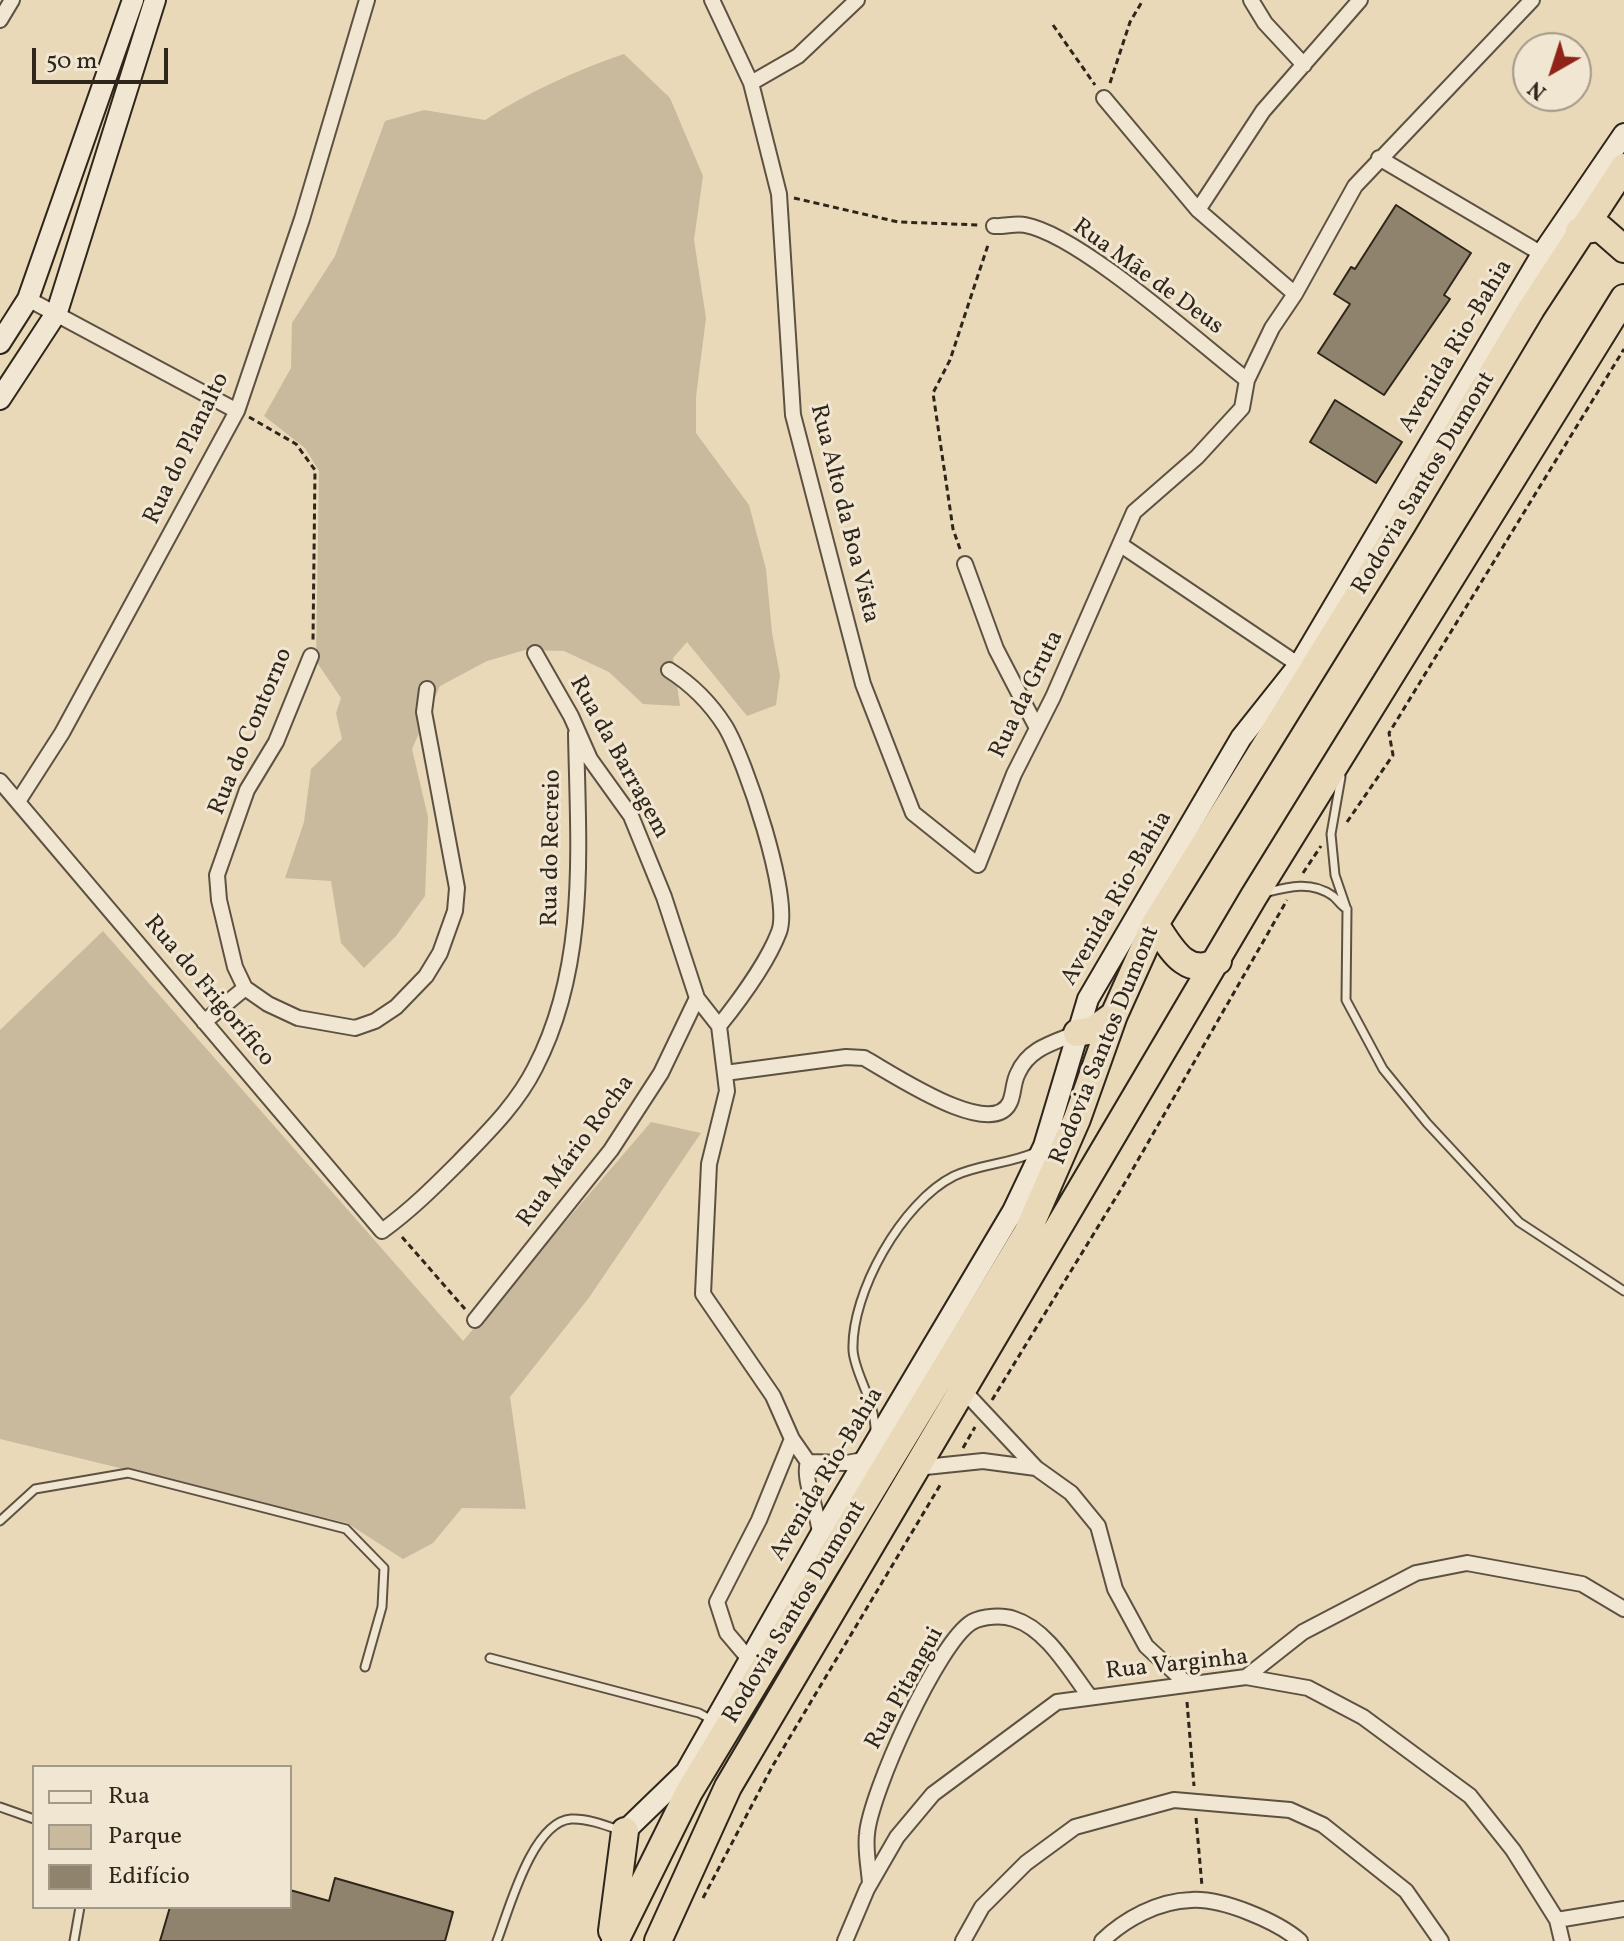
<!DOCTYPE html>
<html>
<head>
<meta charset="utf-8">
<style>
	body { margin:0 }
	#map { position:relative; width:1624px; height:1941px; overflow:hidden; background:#e9d9b9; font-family:Vollkorn,serif }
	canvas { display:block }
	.legend { position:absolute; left:32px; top:1765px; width:260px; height:144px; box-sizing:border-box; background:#f1e6d2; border:2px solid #a39989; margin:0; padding:10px 14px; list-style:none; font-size:24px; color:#2e251b }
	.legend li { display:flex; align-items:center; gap:16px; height:40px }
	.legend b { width:40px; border:2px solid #a39989 }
	.north { position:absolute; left:1512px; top:32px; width:80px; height:80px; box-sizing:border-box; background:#f1e6d2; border:2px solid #a39989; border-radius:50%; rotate:219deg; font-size:22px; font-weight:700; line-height:32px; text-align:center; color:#2e251b }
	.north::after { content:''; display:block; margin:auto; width:28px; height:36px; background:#8f2418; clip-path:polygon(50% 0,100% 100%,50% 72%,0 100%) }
	.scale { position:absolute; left:32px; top:48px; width:136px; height:36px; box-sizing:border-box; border:4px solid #2e251b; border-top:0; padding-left:10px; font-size:24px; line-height:28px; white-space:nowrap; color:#2e251b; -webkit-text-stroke:6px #f1e6d2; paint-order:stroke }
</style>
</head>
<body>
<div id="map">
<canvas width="1624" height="1941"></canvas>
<ul class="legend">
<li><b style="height:10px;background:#f1e6d2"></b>Rua</li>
<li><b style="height:22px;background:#c9ba9e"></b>Parque</li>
<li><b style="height:22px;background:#8f836d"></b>Edifício</li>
</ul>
<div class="north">N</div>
<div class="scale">50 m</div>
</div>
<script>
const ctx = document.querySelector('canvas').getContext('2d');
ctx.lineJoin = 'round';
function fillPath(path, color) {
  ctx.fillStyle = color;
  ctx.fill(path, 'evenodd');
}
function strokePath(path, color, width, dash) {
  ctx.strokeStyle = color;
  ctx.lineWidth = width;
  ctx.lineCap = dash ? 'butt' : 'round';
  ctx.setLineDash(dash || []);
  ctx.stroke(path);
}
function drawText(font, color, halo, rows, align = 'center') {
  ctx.font = font + ' Vollkorn,serif';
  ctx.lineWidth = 6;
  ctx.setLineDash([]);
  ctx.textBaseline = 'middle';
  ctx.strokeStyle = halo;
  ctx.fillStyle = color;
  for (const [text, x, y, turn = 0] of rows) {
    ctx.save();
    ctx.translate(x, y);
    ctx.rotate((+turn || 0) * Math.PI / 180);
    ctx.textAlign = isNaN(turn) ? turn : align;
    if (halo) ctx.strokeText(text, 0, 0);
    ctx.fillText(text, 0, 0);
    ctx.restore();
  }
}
const green = new Path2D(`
	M624,54L670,98L703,176L694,240L706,318L696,397V433L749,505L766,569L772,633L780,675L776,705L747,716L687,642L673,658L680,706L643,704L609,672L564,651L525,650L487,661L440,686L412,749L428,817L425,896L396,936L364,968L341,943L331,881L285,878L304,822L311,769L342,739L336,713L341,698L316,661L319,471L305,448L264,416L291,368L292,323L335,256L385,121L424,110L485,120C529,92 574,71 624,54Z
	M103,931L463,1341L651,1122L701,1133L588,1299L510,1397L526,1509L462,1508L433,1543L403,1559L347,1523L0,1439V1030Z`);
const building = new Path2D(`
	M1396,205L1471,253L1444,295L1450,299L1384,395L1318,353L1350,304L1334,294L1351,267L1355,269Z
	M1335,400L1402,442L1376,483L1310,442Z
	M335,1878L453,1912L445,1941H160L170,1907H290V1890L329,1901Z`);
const path = new Path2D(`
	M1053,25L1095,85
	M1110,83L1130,22L1143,0
	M794,198L898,222L979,225
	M249,417L296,444L315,470L313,640
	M960,549L953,529L933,393L950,360L989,242
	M1347,822L1393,755L1389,733L1624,349
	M1303,873L1321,846
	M402,1237L465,1309
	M992,1400L1126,1181L1287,900
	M963,1448L975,1427
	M1187,1702L1194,1786
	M1196,1818L1202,1886
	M703,1898L772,1767L942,1482`);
const lane = new Path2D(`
	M1341,777L1331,834L1335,875L1347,910L1346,1000L1383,1069L1427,1123L1519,1222L1624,1291
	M1264,893C1287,887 1311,880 1333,896C1338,900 1341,906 1347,909
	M875,1432C876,1402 854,1373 853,1350C851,1293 902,1202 954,1176C980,1164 1009,1164 1036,1152
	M0,1521L35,1489L128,1473L346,1529L384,1568L382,1607L365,1667
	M490,1658L699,1713L714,1721
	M0,1807L34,1819
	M74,1941L80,1907
	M497,1941C509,1910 532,1822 571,1819C586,1818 605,1825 619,1830`);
const street = new Path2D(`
	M712,0L751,83L779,194L793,415L863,684L913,813L978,865L1014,774L1053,697L1134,512L1197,457L1242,408L1247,380L1272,328L1295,294L1355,186L1532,0
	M1251,0L1265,23L1304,65
	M0,20L12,0
	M751,83L798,56L857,0
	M1104,98L1198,210L1295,294
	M1379,158L1542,254
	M1198,210L1263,111L1360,0
	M994,226C1004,227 1015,223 1025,225C1080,235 1198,342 1247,380
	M28,299L237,411
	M1121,545L1299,665
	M965,564L996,649L1037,728
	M535,653L571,716L590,759L631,816L664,897L697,998L719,1026L727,1091L709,1164L703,1294L773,1396L792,1439L808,1462
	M311,656L276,742L247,790L217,875L219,900L235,967L245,988L268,1004L298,1018L355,1028L375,1021L396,1007L426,976L440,953L455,911L457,888L424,712L427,689
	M669,670C691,684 711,704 725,726C745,759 792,898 779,932C768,961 739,1001 719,1026
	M0,781L382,1231C411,1210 434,1187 459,1162C487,1133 517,1104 535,1068C589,964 578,845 576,733
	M19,800L62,733L237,411L302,219L367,0
	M204,1022L245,988
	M725,1073L846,1057L864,1058C890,1072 992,1142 1010,1102C1014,1093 1013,1082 1018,1073C1029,1048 1053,1043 1077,1033
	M475,1320L611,1150L661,1073L697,998
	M963,1390L1036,1468L1071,1493L1098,1526L1115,1589L1146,1646L1186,1683
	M808,1462C802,1479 819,1513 820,1535
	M808,1462L847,1463L868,1459
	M916,1468L983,1461L1036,1468
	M755,1666L727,1633L717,1602L759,1520L792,1439
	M1246,1677L1303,1632L1416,1573L1467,1563L1582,1584L1624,1609
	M870,1883C869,1868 865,1850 867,1834C870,1794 938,1642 972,1622C983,1616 1002,1615 1014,1619C1047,1629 1070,1671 1090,1697
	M1557,1920L1624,1909
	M845,1941L867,1889L897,1837L933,1794L1057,1702L1246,1677L1308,1688L1363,1717L1470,1796L1513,1850L1557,1920L1562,1941
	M963,1941L982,1907L1026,1863L1075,1827L1174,1800L1290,1810L1323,1825L1406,1891L1441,1941
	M1102,1941C1125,1919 1158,1901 1191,1900C1222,1898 1277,1921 1300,1941`);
const secondary = new Path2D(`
	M0,343L28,299L133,0
	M0,399L57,312L155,0
	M625,1831L686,1772L820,1536L1013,1211L1044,1146L1088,999L1241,738L1299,665L1542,254L1624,134`);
const highway = new Path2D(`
	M1579,231L1600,228L1624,249
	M1155,924C1171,948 1186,979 1218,961
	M1077,1033L1093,1030L1114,1015
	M612,1931L625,1831
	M615,1941L689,1792L1027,1233L1077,1119L1114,1015L1155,924L1402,525L1531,309L1624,167
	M658,1941L728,1787L1254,896L1624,298`);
const streetNames = [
	["Rua Mãe de Deus",1147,278,36],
	["Avenida Rio-Bahia",1457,347,-59],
	["Rua do Planalto",188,449,-64],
	["Rodovia Santos Dumont",1425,484,-59],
	["Rua Alto da Boa Vista",843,514,76],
	["Rua da Gruta",1028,695,-64],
	["Rua do Contorno",252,732,-67],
	["Rua da Barragem",618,758,61],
	["Rua do Recreio",553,848,-89],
	["Avenida Rio-Bahia",1118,899,-60],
	["Rua do Frigorífico",208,992,50],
	["Rodovia Santos Dumont",1106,1046,-68],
	["Rua Mário Rocha",577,1152,-54],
	["Avenida Rio-Bahia",828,1475,-59],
	["Rodovia Santos Dumont",796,1613,-59],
	["Rua Varginha",1177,1666,-6],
	["Rua Pitangui",906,1689,-61]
];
fillPath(green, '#c9ba9e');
fillPath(building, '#8f836d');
strokePath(building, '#2e251b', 2);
strokePath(lane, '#5d5242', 11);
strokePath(street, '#5d5242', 18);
strokePath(secondary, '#2e251b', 24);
strokePath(highway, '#2e251b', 30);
strokePath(path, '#2e251b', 3, [6, 4]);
strokePath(lane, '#f1e6d2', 7);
strokePath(street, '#f1e6d2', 14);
strokePath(secondary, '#f1e6d2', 20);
strokePath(highway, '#e9d9b9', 26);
drawText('24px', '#2e251b', '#f1e6d2', streetNames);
</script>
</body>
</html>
